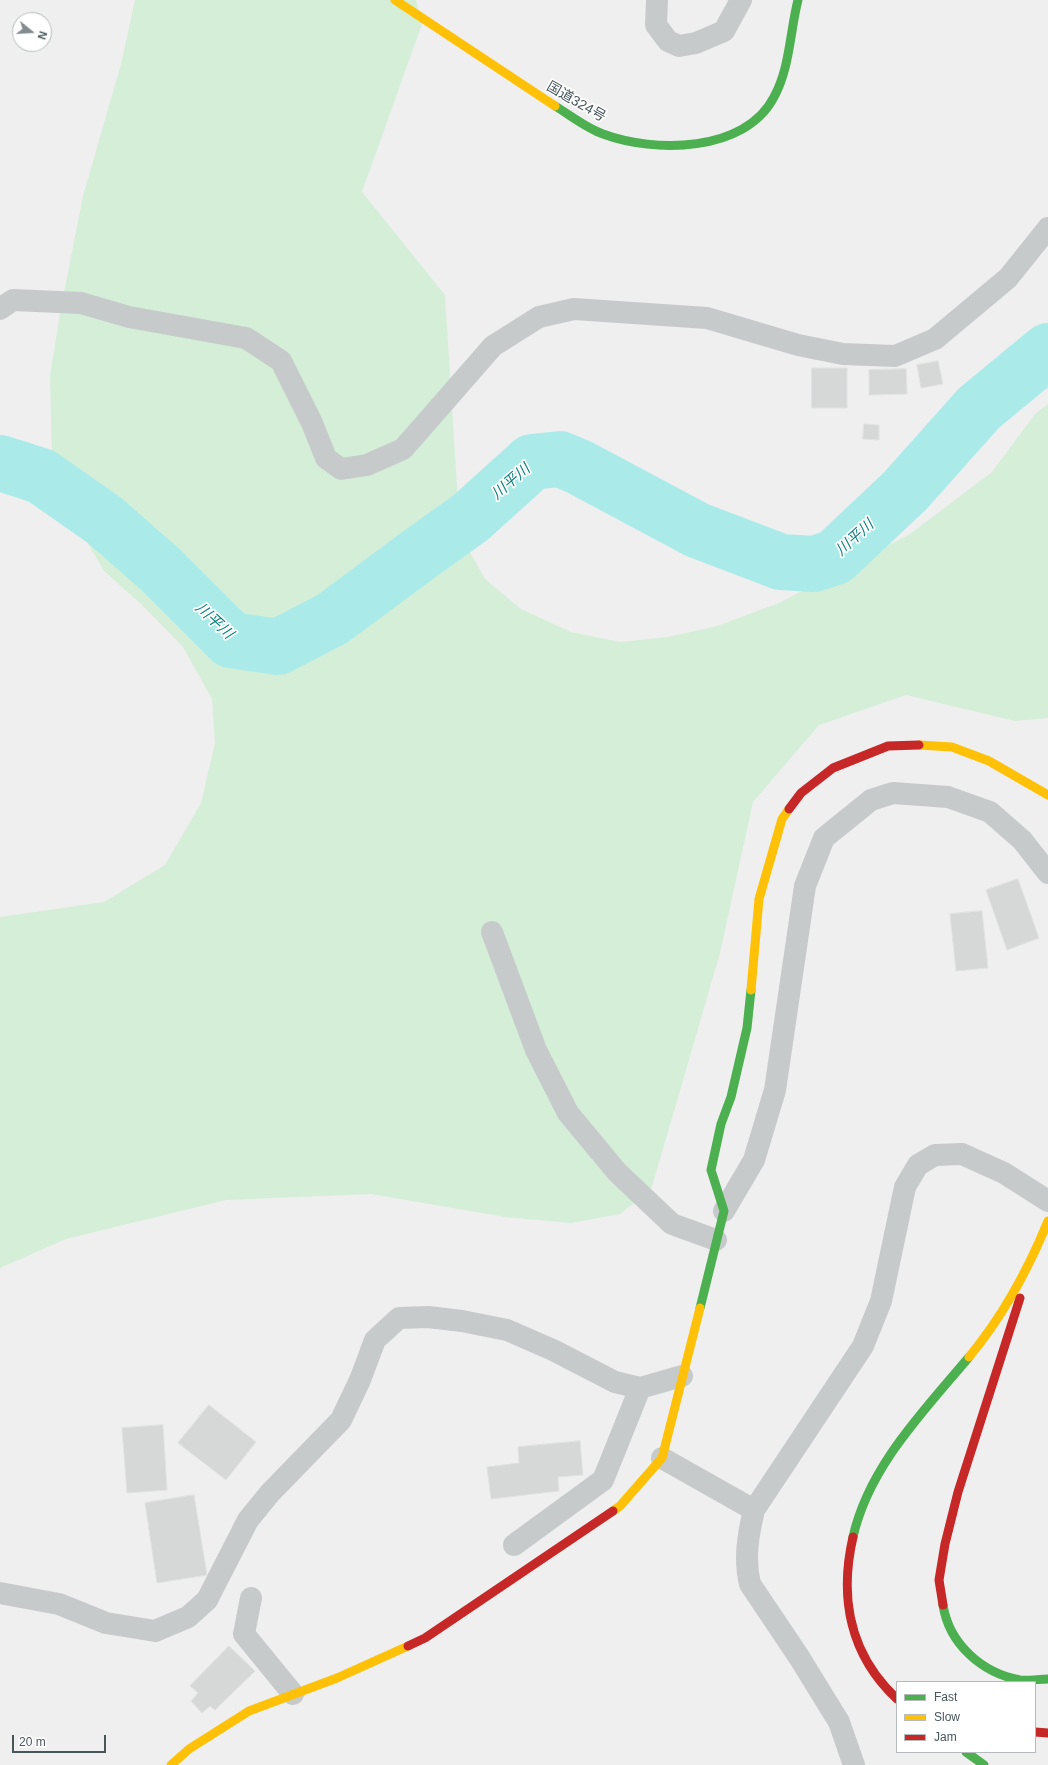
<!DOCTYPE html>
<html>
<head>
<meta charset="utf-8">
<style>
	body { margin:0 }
	#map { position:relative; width:1048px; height:1765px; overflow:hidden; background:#f0efef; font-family:Arial,sans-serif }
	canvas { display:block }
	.legend { position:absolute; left:896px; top:1681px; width:140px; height:72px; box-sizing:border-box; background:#fff; border:1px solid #b5bbbd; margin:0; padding:5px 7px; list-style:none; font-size:12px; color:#47565b }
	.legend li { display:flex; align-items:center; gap:8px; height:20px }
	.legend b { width:20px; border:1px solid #b5bbbd }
	.north { position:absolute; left:12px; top:12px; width:40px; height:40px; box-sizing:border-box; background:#fff; border:1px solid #b5bbbd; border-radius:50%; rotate:108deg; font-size:11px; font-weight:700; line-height:16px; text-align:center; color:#47565b }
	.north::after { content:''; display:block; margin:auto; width:14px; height:18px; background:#828c8f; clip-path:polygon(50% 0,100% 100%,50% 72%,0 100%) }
	.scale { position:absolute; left:12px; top:1735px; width:94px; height:18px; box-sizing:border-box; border:2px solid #47565b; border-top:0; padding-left:5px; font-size:12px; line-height:14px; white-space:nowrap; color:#47565b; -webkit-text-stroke:3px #fff; paint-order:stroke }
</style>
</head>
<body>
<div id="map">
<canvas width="1048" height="1765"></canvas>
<ul class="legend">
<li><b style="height:5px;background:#4caf50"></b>Fast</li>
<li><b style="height:5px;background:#ffc107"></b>Slow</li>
<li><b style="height:5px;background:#c62828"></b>Jam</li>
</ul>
<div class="north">N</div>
<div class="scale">20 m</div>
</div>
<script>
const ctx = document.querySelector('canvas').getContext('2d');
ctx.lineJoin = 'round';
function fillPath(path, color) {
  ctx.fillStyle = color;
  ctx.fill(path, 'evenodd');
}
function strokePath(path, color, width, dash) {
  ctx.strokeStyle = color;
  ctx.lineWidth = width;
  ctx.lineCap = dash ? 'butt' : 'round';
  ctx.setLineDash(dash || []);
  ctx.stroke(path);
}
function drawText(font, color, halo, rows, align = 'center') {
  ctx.font = font + ' Arial,"Noto Sans JP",sans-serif';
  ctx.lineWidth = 3.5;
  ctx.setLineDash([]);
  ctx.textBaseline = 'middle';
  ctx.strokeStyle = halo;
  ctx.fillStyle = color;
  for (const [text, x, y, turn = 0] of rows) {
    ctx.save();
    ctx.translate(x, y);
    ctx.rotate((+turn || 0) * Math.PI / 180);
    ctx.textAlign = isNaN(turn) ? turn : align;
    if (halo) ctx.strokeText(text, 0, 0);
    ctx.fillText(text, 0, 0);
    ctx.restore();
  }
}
const green = new Path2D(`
	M135,0H416L422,24L362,192L445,295L460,534L485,579L521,609L571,632L620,642L668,637L717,626L779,603L910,534L992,472L1035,414L1048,404V718L1015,721L906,695L819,725L753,802L720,953L651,1190L620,1214L571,1223L505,1217L371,1194L226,1200L66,1239L0,1268V917L104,902L165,865L201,803L215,743L212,699L183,647L142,605L104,571L73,518L52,462L50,375L61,308L83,196L121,64Z`);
const river = new Path2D(`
	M0,463L41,476L104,520L161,570L231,640L278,647L332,619L421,553L470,518L532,462L560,459L579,467L697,530L781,562L814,564L835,557L905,491L979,408L1048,351`);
const building = new Path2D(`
	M938,361L943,384L921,388L917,365Z
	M812,368H847V408H812Z
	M906,369L907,394L869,395V370Z
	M864,424L879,425V440L863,439Z
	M1018,879L1039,938L1007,950L986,890Z
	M982,911L988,968L956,971L950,914Z
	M209,1405L256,1442L226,1480L178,1443Z
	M163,1425L167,1490L127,1493L122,1428Z
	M580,1441L583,1475L558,1477L559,1491L491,1499L487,1467L519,1463L518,1447Z
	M194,1495L207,1575L157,1583L145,1503Z
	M229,1646L255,1671L215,1710L210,1706L202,1713L191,1701L198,1693L190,1686Z`);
const street = new Path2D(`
	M657,0L656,25L668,41L679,46L696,43L724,31L741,0
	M0,309L13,300L81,303L129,317L246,338L281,361L312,423L326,458L341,469L367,465L403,449L493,346L539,317L574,309L707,318L798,345L843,354L895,356L935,339L1008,278L1048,228
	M492,932L536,1050L568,1113L617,1172L672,1224L716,1240
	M724,1211L754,1160L775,1090L805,886L824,838L871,800L893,793L948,797L990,812L1022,840L1048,873
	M662,1458L754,1510
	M514,1545L603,1480L640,1388
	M0,1593L59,1604L106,1623L155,1631L188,1617L207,1600L248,1520L270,1493L341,1420L360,1380L375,1340L399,1318L428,1317L462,1321L507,1330L553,1350L615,1382L640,1388L682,1376
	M251,1598L244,1634L293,1694
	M854,1765L839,1722L799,1657L750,1584C744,1559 748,1535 754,1510L863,1346L881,1301L905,1187L918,1165L935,1155L962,1154L1004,1173L1048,1201`);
const fast = new Path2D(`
	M555,106C570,115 586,128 603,134C654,153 745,153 774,97C790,68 790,31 798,0
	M700,1308L724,1211L711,1170L721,1124L731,1097L747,1028L751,990
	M853,1537C869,1466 924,1411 969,1357
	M943,1605C949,1644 982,1673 1020,1680C1029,1681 1039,1679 1048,1679
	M966,1752L984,1765`);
const slow = new Path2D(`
	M395,0L555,106
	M919,745L952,747L989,761L1048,795
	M751,990L759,899L782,819L789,809
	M969,1357C1003,1316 1028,1270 1048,1221
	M613,1511L620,1506L662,1458L700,1308
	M171,1765L189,1749L249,1711L337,1678L408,1646`);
const jam = new Path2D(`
	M789,809L801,793L833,768L888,746L919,745
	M853,1537C839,1598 850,1655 897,1699
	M943,1605L939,1580L945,1544L958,1492L1020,1298
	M408,1646L425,1638L613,1511
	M1035,1732L1048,1733`);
const streetNames = [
	["国道324号",576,102,30]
];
const waterNames = [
	["川平川",511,482,-41],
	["川平川",855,538,-42],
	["川平川",214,621,43]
];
fillPath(green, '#d4eed8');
strokePath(river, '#aaebe9', 56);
fillPath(building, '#d6d7d7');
strokePath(building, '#e1e1e2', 1);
strokePath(street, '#c7cacb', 22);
strokePath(fast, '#4caf50', 9);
strokePath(slow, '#ffc107', 9);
strokePath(jam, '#c62828', 9);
drawText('14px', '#47565b', '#fff', streetNames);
drawText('italic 15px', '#11807e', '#fff', waterNames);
</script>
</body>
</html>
